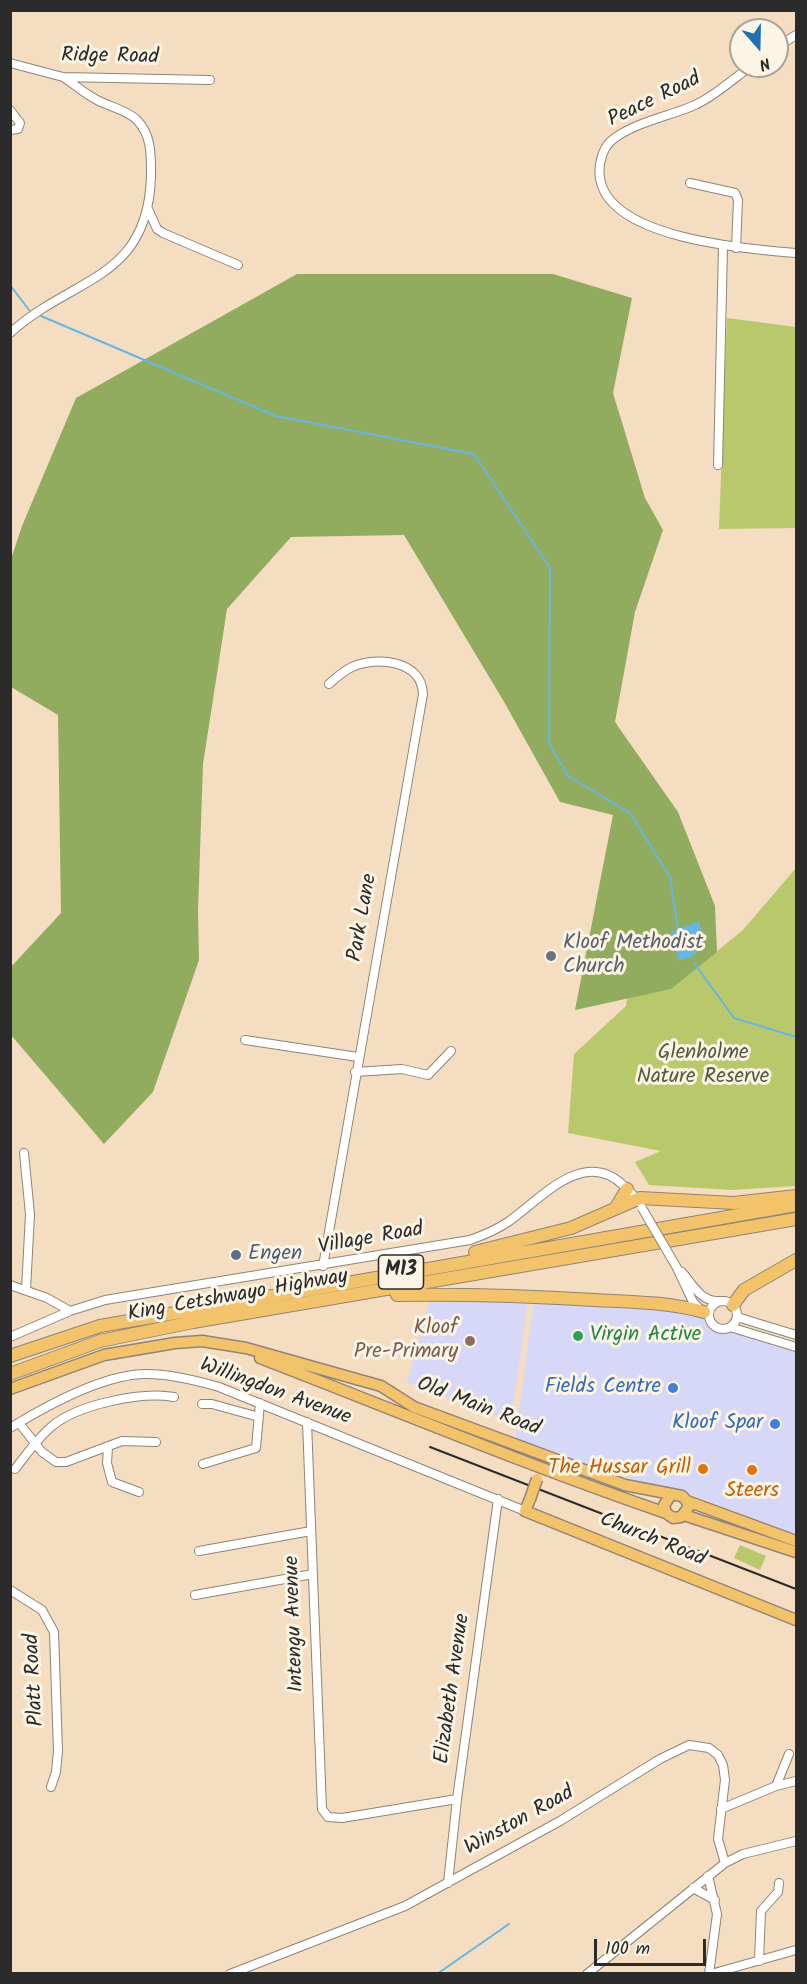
<!DOCTYPE html>
<html>
<head>
<meta charset="utf-8">
<style>
	body { margin:0 }
	#map { position:relative; width:807px; height:1984px; overflow:hidden; background:#f5ddc1; font-family:Kalam,sans-serif }
	canvas { display:block }
	.frame { position:absolute; inset:0; border:12px solid #2b2b2b; pointer-events:none }
	.north { position:absolute; left:729px; top:18px; width:60px; height:60px; box-sizing:border-box; background:#fcf5e5; border:2px solid #a8a49b; border-radius:50%; rotate:160deg; font-size:16px; font-weight:700; line-height:24px; text-align:center; color:#2b2b2b }
	.north::after { content:''; display:block; margin:auto; width:21px; height:27px; background:#1f6fb2; clip-path:polygon(50% 0,100% 100%,50% 72%,0 100%) }
	.scale { position:absolute; left:594px; top:1939px; width:112px; height:27px; box-sizing:border-box; border:3px solid #2b2b2b; border-top:0; padding-left:8px; font-size:18px; line-height:21px; white-space:nowrap; color:#2b2b2b; -webkit-text-stroke:4px #fcf5e5; paint-order:stroke }
</style>
</head>
<body>
<div id="map">
<canvas width="807" height="1984"></canvas>
<div class="frame"></div>
<div class="north">N</div>
<div class="scale">100 m</div>
</div>
<script>
const ctx = document.querySelector('canvas').getContext('2d');
ctx.lineJoin = 'round';
function fillPath(path, color) {
  ctx.fillStyle = color;
  ctx.fill(path, 'evenodd');
}
function strokePath(path, color, width, dash) {
  ctx.strokeStyle = color;
  ctx.lineWidth = width;
  ctx.lineCap = dash ? 'butt' : 'round';
  ctx.setLineDash(dash || []);
  ctx.stroke(path);
}
function drawText(font, color, halo, rows, align = 'center') {
  ctx.font = font + ' Kalam,sans-serif';
  ctx.lineWidth = 6;
  ctx.setLineDash([]);
  ctx.textBaseline = 'middle';
  ctx.strokeStyle = halo;
  ctx.fillStyle = color;
  for (const [text, x, y, turn = 0] of rows) {
    ctx.save();
    ctx.translate(x, y);
    ctx.rotate((+turn || 0) * Math.PI / 180);
    ctx.textAlign = isNaN(turn) ? turn : align;
    if (halo) ctx.strokeText(text, 0, 0);
    ctx.fillText(text, 0, 0);
    ctx.restore();
  }
}
const built = new Path2D(`
	M431,1296L528,1300L511,1422L407,1382Z
	M534,1298L680,1309L710,1319L719,1329L731,1330L796,1350V1536L681,1490L656,1487L515,1441Z`);
const green = new Path2D(`
	M727,318L796,327V528L719,529Z
	M796,868V1186L732,1190L649,1185L635,1162L661,1151L568,1133L574,1054L626,1006L629,985L689,974L743,930Z
	M740,1545L766,1556L760,1570L734,1558Z`);
const forest = new Path2D(`
	M297,274H553L632,298L613,393L645,498L663,530L635,612L615,722L678,812L715,906L717,952L671,989L575,1010L613,815L560,802L503,700L404,535L291,537L227,609L203,764L198,911L199,960L153,1092L104,1144L11,1035L10,968L61,913L58,715L11,687V559L22,526L76,398Z`);
const water = new Path2D(`
	M699,921L704,944L691,957L679,961L671,932Z`);
const stream = new Path2D(`
	M10,285L29,310
	M41,316L276,416L474,454L550,568L549,743L568,776L630,813L670,877L678,930
	M694,963L734,1018L796,1037
	M437,1974L509,1924`);
const minor = new Path2D(`
	M777,47L796,35
	M10,63L63,77L210,80
	M751,66C733,79 715,96 695,105C671,116 631,123 611,141C602,149 598,166 600,178C609,239 748,249 796,253
	M10,110L20,123L18,129L10,130
	M690,183L735,193L738,200L736,248
	M148,209L157,229L163,233L238,265
	M10,333C73,276 148,281 151,176C151,155 152,136 137,120C127,110 110,107 97,100C85,94 74,84 63,77
	M718,465L723,247
	M245,1040L358,1057
	M355,1072L402,1069L428,1075L451,1051
	M24,1153L30,1214L26,1290
	M323,1266L423,694C422,660 376,656 352,667C343,671 336,678 329,684
	M677,1268L693,1302L702,1311
	M682,1272C692,1284 701,1302 719,1301
	M10,1285L47,1298L70,1311
	M709 1315a14 14 0 1 1 28 0a14 14 0 1 1-28 0Z
	M737,1317L796,1335
	M730,1327L796,1347
	M10,1337L70,1311L105,1300L470,1240C484,1235 496,1230 508,1222C540,1200 583,1147 623,1185C629,1191 635,1196 639,1202
	M202,1404H212L259,1417
	M307,1422L322,1809L328,1817L342,1818L457,1799
	M19,1423L42,1452L56,1462H66L122,1441L156,1442
	M10,1428C46,1406 103,1374 146,1374C171,1374 195,1380 219,1387L525,1511
	M108,1447L107,1463L112,1482L139,1492
	M203,1464L256,1448L260,1403
	M15,1469C26,1455 37,1439 51,1427C76,1405 141,1391 174,1397
	M199,1551L311,1531
	M10,1590L42,1610L54,1632L58,1751L56,1772L51,1787
	M195,1595L313,1574
	M776,1786L789,1754
	M721,1809L776,1786L796,1781
	M708,1876L717,1914L709,1974
	M448,1883L457,1799L498,1499
	M693,1888L715,1900
	M759,1961L761,1911L778,1892L779,1883
	M230,1974L405,1906L560,1821L660,1759L689,1745L709,1748L718,1755L723,1765L725,1780L718,1839L725,1863
	M587,1974L725,1863L743,1854L796,1841
	M711,1974L796,1950`);
const major = new Path2D(`
	M260,1358C395,1410 529,1466 666,1513
	M10,1389L104,1355L175,1343L202,1341L246,1348L381,1386L414,1407L625,1485L682,1496L687,1501L688,1508L681,1517L673,1518L666,1513L664,1505L671,1495
	M530,1499L525,1511L796,1620
	M687,1501L796,1541
	M684,1515L796,1552`);
const highway = new Path2D(`
	M615,1209L627,1189
	M475,1252L571,1228L640,1198L734,1203L796,1196
	M397,1295C463,1294 529,1296 595,1300C632,1302 668,1302 704,1312
	M733,1305L744,1290L796,1260
	M10,1356L100,1326L796,1205
	M10,1374L100,1341L193,1322L796,1219`);
const rail = new Path2D(`
	M430,1447L796,1589`);
const minorBridge = new Path2D(`
	M642,1208L677,1268`);
const majorBridge = new Path2D(`
	M530,1499L537,1479`);
const markers = [
	[551,956,6,"#6b7280"],
	[236,1255,6,"#5c6f8a"],
	[578,1336,6,"#2e9e5b"],
	[470,1341,6,"#8d6e63"],
	[673,1388,6,"#3f7fe0"],
	[775,1424,6,"#3f7fe0"],
	[703,1469,6,"#e8710a"],
	[752,1470,6,"#e8710a"]
];
const shields = [
	[401,1272,45]
];
const shieldNames = [
	["M13",401,1272]
];
const streetNames = [
	["Ridge Road",110,58,1],
	["Peace Road",655,101,-26],
	["Park Lane",364,918,-80],
	["Village Road",371,1240,-10],
	["King Cetshwayo Highway",238,1297,-10],
	["Willingdon Avenue",275,1393,20],
	["Old Main Road",478,1408,21],
	["Church Road",652,1541,22],
	["Intengu Avenue",296,1624,-92],
	["Platt Road",36,1680,-93],
	["Elizabeth Avenue",454,1689,-82],
	["Winston Road",520,1822,-29]
];
const worshipNames = [
	["Kloof Methodist",563,944],
	["Church",563,968]
];
const parkNames = [
	["Glenholme",703,1054],
	["Nature Reserve",703,1078]
];
const serviceNames = [
	["Engen",248,1255]
];
const educationNames = [
	["Kloof",458,1329],
	["Pre-Primary",458,1353]
];
const leisureNames = [
	["Virgin Active",590,1336]
];
const shopNames = [
	["Fields Centre",661,1388],
	["Kloof Spar",763,1424]
];
const foodNames = [
	["The Hussar Grill",691,1469],
	["Steers",752,1492,"center"]
];
fillPath(built, '#d7d7f8');
fillPath(green, '#b9c86b');
fillPath(forest, '#92ac5f');
fillPath(water, '#67b5e1');
strokePath(stream, '#67b5e1', 2);
strokePath(minor, '#908476', 10);
strokePath(major, '#908476', 13);
strokePath(highway, '#908476', 14);
strokePath(minor, '#fff', 8);
strokePath(major, '#f2c36a', 10);
strokePath(highway, '#f2c36a', 12);
strokePath(rail, '#2b2b2b', 2);
strokePath(minorBridge, '#908476', 10, []);
strokePath(majorBridge, '#908476', 13, []);
strokePath(minorBridge, '#fff', 8);
strokePath(majorBridge, '#f2c36a', 10);
for (const [x, y, r, color] of markers) {
  const dot = new Path2D();
  dot.arc(x, y, r, 0, 2 * Math.PI);
  ctx.fillStyle = color;
  ctx.fill(dot);
  strokePath(dot, '#fcf5e5', 2);
}
for (const [x, y, w] of shields) {
  const box = new Path2D();
  box.roundRect(x - w / 2, y - 17, w, 34, 4.5);
  ctx.fillStyle = '#fcf5e5';
  ctx.fill(box);
  strokePath(box, '#2b2b2b', 1.5);
}
drawText('bold 20px', '#2b2b2b', null, shieldNames);
drawText('21px', '#2b2b2b', '#fcf5e5', streetNames);
drawText('21px', '#5b616d', '#fcf5e5', worshipNames, 'left');
drawText('21px', '#565a3e', '#fcf5e5', parkNames);
drawText('21px', '#4e5e75', '#fcf5e5', serviceNames, 'left');
drawText('21px', '#785e54', '#fcf5e5', educationNames, 'right');
drawText('21px', '#27864d', '#fcf5e5', leisureNames, 'left');
drawText('21px', '#366cbe', '#fcf5e5', shopNames, 'right');
drawText('21px', '#c56008', '#fcf5e5', foodNames, 'right');
</script>
</body>
</html>
